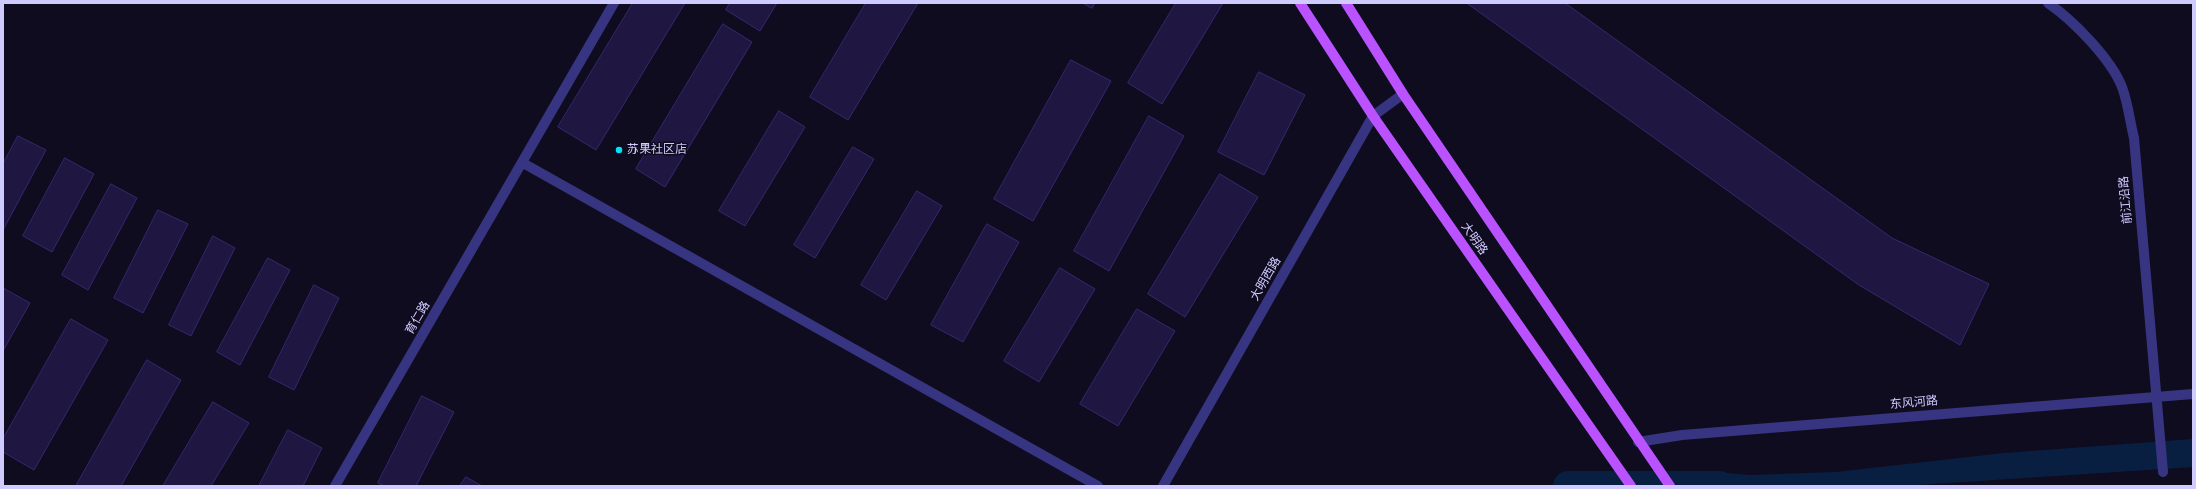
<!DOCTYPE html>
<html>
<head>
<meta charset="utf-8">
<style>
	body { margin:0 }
	#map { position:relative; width:2196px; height:489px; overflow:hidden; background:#0f0c20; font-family:"Archivo Narrow",sans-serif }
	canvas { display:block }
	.frame { position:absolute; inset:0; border:4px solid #d0cbff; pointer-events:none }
</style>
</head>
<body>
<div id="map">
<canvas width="2196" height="489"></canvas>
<div class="frame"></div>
</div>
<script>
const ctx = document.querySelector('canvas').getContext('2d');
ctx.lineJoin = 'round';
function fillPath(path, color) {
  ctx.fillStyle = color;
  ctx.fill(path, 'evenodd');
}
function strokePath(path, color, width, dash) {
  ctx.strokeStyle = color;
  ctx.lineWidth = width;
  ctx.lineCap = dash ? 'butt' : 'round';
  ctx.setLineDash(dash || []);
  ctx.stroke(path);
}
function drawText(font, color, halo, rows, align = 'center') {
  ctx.font = font + ' "Archivo Narrow","Noto Sans SC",sans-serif';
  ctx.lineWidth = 3;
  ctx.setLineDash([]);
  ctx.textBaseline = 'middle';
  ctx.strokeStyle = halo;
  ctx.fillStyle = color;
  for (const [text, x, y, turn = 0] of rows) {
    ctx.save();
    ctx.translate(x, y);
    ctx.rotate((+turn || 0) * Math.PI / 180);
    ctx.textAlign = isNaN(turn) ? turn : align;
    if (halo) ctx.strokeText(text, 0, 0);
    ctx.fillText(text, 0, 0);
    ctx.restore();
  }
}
const water = new Path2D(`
	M2193,439V467L1902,486H1713L1702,479L1701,471L1750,475L1836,472L2004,453Z`);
const river = new Path2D(`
	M1568,486H1719`);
const building = new Path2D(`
	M633,3H685L596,150L558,127Z
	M730,3H777L760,31L726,10Z
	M866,3H918L848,120L810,97Z
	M1083,3H1095L1092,8Z
	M1176,3H1223L1162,104L1128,83Z
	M1467,3H1565L1892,238L1989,284L1960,345L1859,285Z
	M723,24L752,42L665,187L636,169Z
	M1071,60L1111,81L1033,221L994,199Z
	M1259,72L1305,95L1264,175L1218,152Z
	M779,111L805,127L745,226L719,211Z
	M1149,116L1184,136L1109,271L1074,251Z
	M18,136L46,150L3,230V164Z
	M853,147L874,159L815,258L794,245Z
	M65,158L94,174L52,252L23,236Z
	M1220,174L1258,197L1185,317L1148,294Z
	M111,184L137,198L88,290L62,275Z
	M917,191L942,206L886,300L861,285Z
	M158,210L188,224L143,313L114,298Z
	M987,224L1019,242L963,342L931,325Z
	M213,236L235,248L191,336L169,325Z
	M268,258L290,270L240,365L217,352Z
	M1060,268L1095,289L1039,382L1004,361Z
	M314,285L339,298L294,390L269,377Z
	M3,288L30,303L3,351Z
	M1137,309L1175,331L1118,426L1080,404Z
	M71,319L108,340L34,470L3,452V439Z
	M147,360L181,380L121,486H76Z
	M422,396L454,412L416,486H384L378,483Z
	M213,402L249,423L211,486H163Z
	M288,430L322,448L303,486H259Z
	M466,477L482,486H460Z`);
const street = new Path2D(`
	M2048,3C2073,20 2111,59 2122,87C2128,103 2130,122 2134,138L2163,472
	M523,163L1098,486
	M1638,442L1682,435L2193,394
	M335,486L614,3
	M1163,486L1373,116L1403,94`);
const primary = new Path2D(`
	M1300,3L1373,116L1631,486
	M1346,3L1403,94L1670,486`);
const markers = [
	[619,150,4,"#00e3f6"]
];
const poiNames = [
	["苏果社区店",627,150]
];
const streetNames = [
	["前江沿路",2126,200,-95],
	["大明路",1474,239,55],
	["大明西路",1266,279,-60],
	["育仁路",418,318,-60],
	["东风河路",1914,403,-5]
];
fillPath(water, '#091f42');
strokePath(river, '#091f42', 30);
fillPath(building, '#1f1742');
strokePath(building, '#35296e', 1);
strokePath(street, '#373581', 10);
strokePath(primary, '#bb52ff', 10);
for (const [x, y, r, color] of markers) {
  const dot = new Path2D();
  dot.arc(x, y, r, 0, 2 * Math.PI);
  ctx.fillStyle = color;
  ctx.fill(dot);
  strokePath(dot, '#0f0c20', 1.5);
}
drawText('12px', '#d0cbff', '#0f0c20', poiNames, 'left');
drawText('12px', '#d0cbff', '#0f0c20', streetNames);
</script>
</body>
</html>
